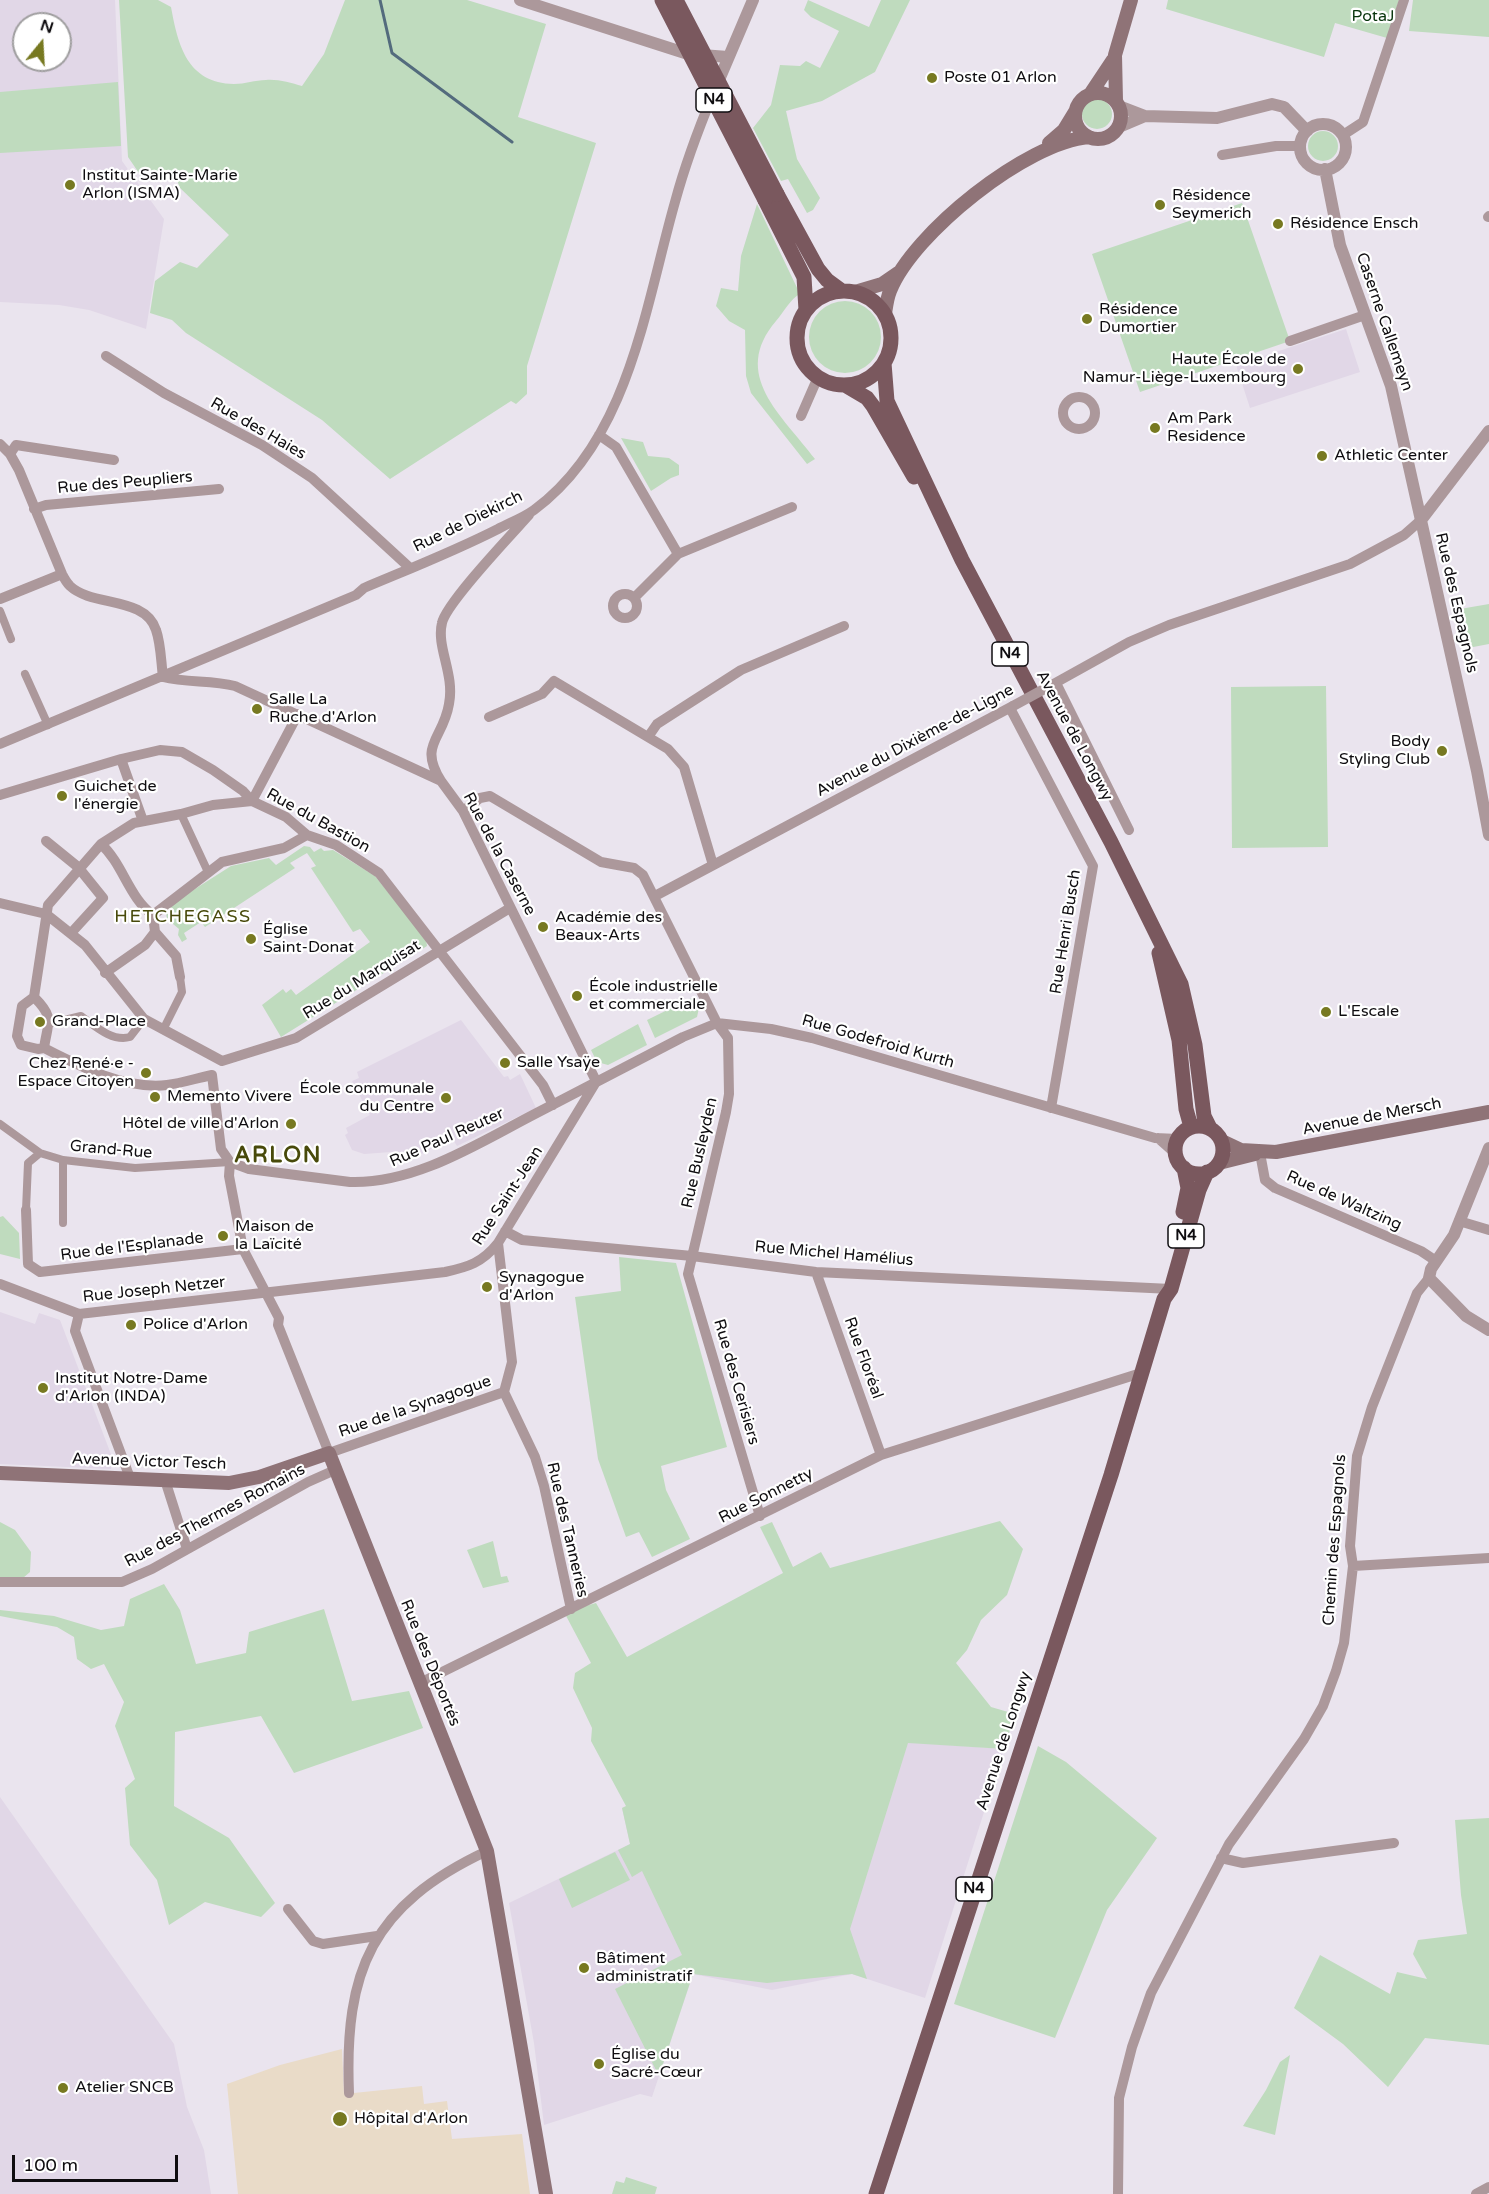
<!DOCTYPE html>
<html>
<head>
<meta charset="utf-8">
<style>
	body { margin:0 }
	#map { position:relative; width:1489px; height:2194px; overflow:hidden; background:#eae4ee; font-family:"Varela Round",sans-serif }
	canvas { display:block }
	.north { position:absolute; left:12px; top:12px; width:60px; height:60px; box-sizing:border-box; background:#fff; border:2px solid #9f9e9f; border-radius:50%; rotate:18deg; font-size:16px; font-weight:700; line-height:24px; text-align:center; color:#0f0d10 }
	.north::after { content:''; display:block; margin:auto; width:21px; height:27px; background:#777921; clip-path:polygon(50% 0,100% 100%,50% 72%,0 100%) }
	.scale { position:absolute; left:12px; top:2155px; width:166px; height:27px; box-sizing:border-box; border:3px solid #0f0d10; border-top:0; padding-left:8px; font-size:18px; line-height:21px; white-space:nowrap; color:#0f0d10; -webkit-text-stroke:4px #fff; paint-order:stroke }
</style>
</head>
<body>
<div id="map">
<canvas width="1489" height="2194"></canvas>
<div class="north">N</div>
<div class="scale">100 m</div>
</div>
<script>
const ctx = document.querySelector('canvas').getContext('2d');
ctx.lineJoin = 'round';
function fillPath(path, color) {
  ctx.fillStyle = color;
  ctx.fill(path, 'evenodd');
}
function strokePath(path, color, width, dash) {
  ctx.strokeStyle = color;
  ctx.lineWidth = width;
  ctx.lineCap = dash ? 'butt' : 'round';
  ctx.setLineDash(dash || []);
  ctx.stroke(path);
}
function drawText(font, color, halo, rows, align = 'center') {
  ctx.font = font + ' "Varela Round",sans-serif';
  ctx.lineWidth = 4.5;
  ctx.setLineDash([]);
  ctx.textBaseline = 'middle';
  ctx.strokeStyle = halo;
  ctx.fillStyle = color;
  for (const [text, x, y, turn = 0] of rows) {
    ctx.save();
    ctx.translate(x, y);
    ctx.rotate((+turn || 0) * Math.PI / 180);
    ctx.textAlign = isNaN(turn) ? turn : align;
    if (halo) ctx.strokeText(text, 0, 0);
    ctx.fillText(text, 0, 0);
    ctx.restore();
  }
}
const built = new Path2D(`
	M0,0H115L122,161L164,219L146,329L89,310L59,305L0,302ZM24,24H60V60H24Z
	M1346,329L1360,372L1250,408L1236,365Z
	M461,1020L504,1077L508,1076L510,1080L520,1074L536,1108L457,1146L452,1138L406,1162L391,1152L364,1154L352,1150L345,1135L348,1133L346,1128L370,1115L352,1081L359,1078L357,1072Z
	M0,1312L35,1324L39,1313L60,1320L112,1457L111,1469L0,1464Z
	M908,1742L1004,1749L925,1998L852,1974L772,1990L693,1974L652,2097L640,2094L544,2125L534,2043L509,1903L630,1844L622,1808Z
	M0,1797L174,2044L187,2107L204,2150L211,2194H0Z`);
const medical = new Path2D(`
	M342,2049L344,2094L422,2086L424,2104L447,2101L452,2139L522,2134L530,2194H238L227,2084L280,2065Z`);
const green = new Path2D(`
	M119,0H158L171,7C178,45 187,83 234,84C245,84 255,80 266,80C278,79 291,83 302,86L324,54L345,0H467L546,24L518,117L596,143L527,366V394L516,404L511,401L390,479L322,420L186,333L172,320L150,313L155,281L180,262L197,268L229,235L180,188L175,175L141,176L128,157Z
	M808,0L869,27L881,0H910L875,72L822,101L786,111L797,159L820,198L813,210L807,213L788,179L781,181L753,128L771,105L780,65L800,66L806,61L820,68L839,31L811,17L804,10Z
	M1168,0H1399L1387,38L1335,23L1324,57L1166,9Z
	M1413,0H1489V37L1409,31Z
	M118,82L121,146L0,153V92Z
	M1082 114a15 15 0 1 1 30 0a15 15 0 1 1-30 0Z
	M1308 146a15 15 0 1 1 30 0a15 15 0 1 1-30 0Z
	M1242,203L1290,341L1140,392L1092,254Z
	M757,204L800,294C791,298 783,313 776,321C730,375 782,415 815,459L807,464L751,393L746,376L745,330L729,321L716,306L721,288L738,291L741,256Z
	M809 337a36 36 0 1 1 72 0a36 36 0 1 1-72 0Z
	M621,438L643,442L648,456L669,458L679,465V475L671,478L651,491Z
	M1489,604V644L1468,648L1460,609Z
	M1326,686L1328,847L1232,848L1231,687Z
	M304,846L310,847L314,852L321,848L324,851L333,850L375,876L426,939L427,946L281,1037L262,1005L283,989L286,993L291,989L296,995L370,942L360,929L353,932L311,868L316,866L307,853L290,863L295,868L205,927L201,922L184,933L187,939L182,942L178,935L179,929L167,919L166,913L173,903L231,866L269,858L276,865Z
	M694,997L699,1008L697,1017L655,1038L647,1020Z
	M638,1024L647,1045L608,1065L597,1062L591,1050Z
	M3,1216L19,1233L20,1259L0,1254V1217Z
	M619,1257L676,1263L727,1447L661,1466L666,1490L690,1539L652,1557L639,1532L626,1537L598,1459L575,1297L621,1291Z
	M1000,1521L1023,1549L1007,1595L981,1620L967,1650L956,1663L991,1707L1015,1714L1004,1749L908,1743L850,1929L867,1979L852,1974L767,1983L693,1974L659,2076L615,1989L682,1955L642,1871L632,1877L618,1850L630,1844L622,1808L626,1806L591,1741L592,1728L573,1688L575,1673L591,1663L564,1612L596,1603L627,1657L783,1573L760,1527L772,1522L793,1567L821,1552L830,1568Z
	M0,1522L15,1530L31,1552L30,1572L23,1578H0Z
	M493,1541L501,1577L507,1576L509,1582L483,1588L467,1550Z
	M164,1584L180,1610L196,1664L246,1653L249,1632L324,1609L352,1701L409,1691L423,1728L294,1773L261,1716L175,1732L174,1806L229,1838L275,1903L261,1917L205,1902L169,1925L157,1880L130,1845L125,1788L135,1779L115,1726L124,1702L104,1664L91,1669L77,1659L74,1637L57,1627L0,1616V1610L54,1616L101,1630L124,1626L130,1599Z
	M1038,1746L1066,1762L1157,1838L1107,1910L1055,2038L954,2004Z
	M1489,1818V2045L1425,2038L1388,2087L1343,2044L1294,2008L1320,1955L1390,1994L1397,1972L1427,1979L1413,1954L1418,1940L1467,1934L1461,1895L1455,1820Z
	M615,1852L630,1880L572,1908L559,1879Z
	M1290,2055L1275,2135L1243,2126L1266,2090L1280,2062Z
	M626,2177L657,2187L655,2194H612L616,2181L624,2183Z`);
const stream = new Path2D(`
	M380,0L392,53L512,142`);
const pedestrian = new Path2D(`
	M0,611L11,639
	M25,674L48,725
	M181,814L208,872
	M48,1024L81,1016C95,1026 112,1042 130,1037L144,1019
	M163,1030L182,992L180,977
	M0,1124L40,1153L63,1160L135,1168L230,1162
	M26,1210L28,1163L40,1153
	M63,1223V1160`);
const minor = new Path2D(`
	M1343,135L1363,122L1404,0
	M1222,155L1276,146H1300
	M1488,217L1489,216
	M1290,341L1365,315
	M106,356L164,393L262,445L312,478L410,568
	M1063 413a16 16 0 1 1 32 0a16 16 0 1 1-32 0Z
	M801,416L818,377
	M599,435L616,447L678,554
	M0,444L10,454L19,470L62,574C64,578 67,583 70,586C92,607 145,596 156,630C161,644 161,662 163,677
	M10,454L16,445L114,460
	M34,509L46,505L219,489
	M613 606a12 12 0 1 1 24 0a12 12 0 1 1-24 0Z
	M634,598L678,554L792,507
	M0,599L62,574
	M163,677C187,683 211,680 235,686L441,781L463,811L596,1081
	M1056,683L1129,830
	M1048,687L1129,642L1169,625L1350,564L1404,535L1421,520
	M1010,708L1093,866L1051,1108
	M489,717L542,694L554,681L668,749L684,767L713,865
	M648,737L657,724L741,670L844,626
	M0,744L356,595L364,588C409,569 455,551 498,529C509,523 523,518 534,510C629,440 645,307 675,202C685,165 698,130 713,94
	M121,759L143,821
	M441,781C418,744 443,740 449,704C455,674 436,647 442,623C446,603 512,534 529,515
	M0,795L121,759L160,750L182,752L213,770L243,791L252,801L286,817L307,835L336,845L379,873L543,1085L553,1105
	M252,801L298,714
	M463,811L480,798L490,796L601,862L634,868L643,875L717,1023L728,1038L729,1094L726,1112L688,1274L760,1516
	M46,841L78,867L103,898L72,932
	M101,844C123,864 129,898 153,915
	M655,896L1013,706
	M0,903L46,914L85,945L144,1019L222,1061
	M153,915L222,862L284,848L307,835
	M155,932L176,956L180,977
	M105,973L145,945L155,932L153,915
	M34,997L48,905L101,844L134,823L181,814L213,805L252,801
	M34,997C55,1018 48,1021 44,1048L38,1049L21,1045L17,1036L22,1006Z
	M44,1048C79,1066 125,1090 167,1085C182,1083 197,1078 212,1075
	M222,1061L296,1038L510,908
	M212,1075L221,1149L230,1162L249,1169L350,1182C413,1184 474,1146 529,1117C580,1091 631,1064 683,1037L717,1023L771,1029L812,1038L1155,1138L1178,1139
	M1158,1138L1176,1154
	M1260,1153L1265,1180L1275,1188L1421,1251L1436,1261
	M230,1162L229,1176L243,1249L279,1318L278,1325L329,1453L504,1392
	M26,1210L28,1264L40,1272L243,1249
	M1459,1221L1489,1230
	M505,1231L522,1240L692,1256L816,1272L1171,1289
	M498,1243L512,1362L504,1392
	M816,1272L881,1455
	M0,1284L79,1314L445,1272C468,1267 482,1263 498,1243L596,1082
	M79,1314L75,1331L130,1478
	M504,1392L535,1457L544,1486L571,1609
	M165,1480L187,1549
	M1353,1566L1489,1558
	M0,1582H122L152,1569L308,1482L335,1470
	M420,1683L881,1455L1141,1373
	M1221,1858L1243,1863L1394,1843
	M288,1909L313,1941L323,1944L377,1936
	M349,2093C344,1970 372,1905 487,1851
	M1118,2194L1119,2098L1132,2047L1151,1993L1229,1844L1304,1739L1323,1706L1336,1671L1344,1643L1353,1566L1350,1546L1357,1456L1372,1407L1417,1293L1429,1278
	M1476,2194L1489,2187`);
const tertiary = new Path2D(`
	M520,0L688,54L728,57
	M716,87L753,0
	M1119,106L1145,116L1217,118L1272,104L1284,107L1307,131
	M1300 147a23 23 0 1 1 46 0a23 23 0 1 1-46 0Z
	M1119,127L1145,116
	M1325,169L1340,245L1391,386L1477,771L1489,835
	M1421,520L1489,431
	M1489,1148L1454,1235L1431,1269L1429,1278L1466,1316L1489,1330`);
const secondary = new Path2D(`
	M1075 116a23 23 0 1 1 46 0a23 23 0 1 1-46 0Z
	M1091,93L1113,60
	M1116,101L1115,55L1131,0
	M1049,143L1064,130L1075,112
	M855,292L882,284L898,273
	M885,314C886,307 887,298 890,291C913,233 1027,142 1089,137
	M1222,1141L1241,1150L1276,1152L1489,1112
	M1219,1163L1255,1154
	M0,1473L229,1483L259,1477L329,1453L487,1851L546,2194`);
const primary = new Path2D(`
	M777,194L818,269L827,280L842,291
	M765,200L804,277L806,310
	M797 338a47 47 0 1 1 94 0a47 47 0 1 1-94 0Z
	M884,363L887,401L962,560L1111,842L1181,984L1195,1045L1204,1116L1210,1128
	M845,385L867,398L873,406L914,477
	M1159,953L1179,1040L1186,1109L1191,1127
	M1175 1150a24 24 0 1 1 48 0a24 24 0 1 1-48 0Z
	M1183,1212L1188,1188L1184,1168
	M876,2194L1111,1475L1164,1299L1171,1289L1199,1190L1207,1172`);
const minorBridge = new Path2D(`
	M1013,706L1048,687`);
const primaryBridge = new Path2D(`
	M662,0L765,200
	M676,0L777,194`);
const markers = [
	[932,78,6,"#777921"],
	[70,185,6,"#777921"],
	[1160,205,6,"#777921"],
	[1278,224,6,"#777921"],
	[1087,319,6,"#777921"],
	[1298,369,6,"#777921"],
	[1155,428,6,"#777921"],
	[1322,456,6,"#777921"],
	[257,709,6,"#777921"],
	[1442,751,6,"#777921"],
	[62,796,6,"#777921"],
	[543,927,6,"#777921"],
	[251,939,6,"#777921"],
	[577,996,6,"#777921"],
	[1326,1012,6,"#777921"],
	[40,1022,6,"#777921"],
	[505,1063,6,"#777921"],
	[146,1073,6,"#777921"],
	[155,1097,6,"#777921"],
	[446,1098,6,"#777921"],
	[291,1124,6,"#777921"],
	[223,1236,6,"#777921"],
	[487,1287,6,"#777921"],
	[131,1325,6,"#777921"],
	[43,1388,6,"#777921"],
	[584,1968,6,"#777921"],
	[599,2064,6,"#777921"],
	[63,2088,6,"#777921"],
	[340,2119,8,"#777921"]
];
const shields = [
	[714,100,36],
	[1010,654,36],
	[1186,1236,36],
	[974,1889,36]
];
const shieldNames = [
	["N4",714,100],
	["N4",1010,654],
	["N4",1186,1236],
	["N4",974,1889]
];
const parkNames = [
	["PotaJ",1373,17]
];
const poiNames = [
	["Poste 01 Arlon",944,78],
	["Institut Sainte-Marie",82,176],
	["Arlon (ISMA)",82,194],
	["Résidence",1172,196],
	["Seymerich",1172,214],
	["Résidence Ensch",1290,224],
	["Résidence",1099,310],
	["Dumortier",1099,328],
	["Haute École de",1286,360,"right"],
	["Namur-Liège-Luxembourg",1286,378,"right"],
	["Am Park",1167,419],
	["Residence",1167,437],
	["Athletic Center",1334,456],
	["Salle La",269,700],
	["Ruche d'Arlon",269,718],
	["Body",1430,742,"right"],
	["Styling Club",1430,760,"right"],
	["Guichet de",74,787],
	["l'énergie",74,805],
	["Académie des",555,918],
	["Beaux-Arts",555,936],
	["Église",263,930],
	["Saint-Donat",263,948],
	["École industrielle",589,987],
	["et commerciale",589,1005],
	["L'Escale",1338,1012],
	["Grand-Place",52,1022],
	["Salle Ysaÿe",517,1063],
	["Chez René·e -",134,1064,"right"],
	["Espace Citoyen",134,1082,"right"],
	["École communale",434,1089,"right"],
	["du Centre",434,1107,"right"],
	["Memento Vivere",167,1097],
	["Hôtel de ville d'Arlon",279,1124,"right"],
	["Maison de",235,1227],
	["la Laïcité",235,1245],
	["Synagogue",499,1278],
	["d'Arlon",499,1296],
	["Police d'Arlon",143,1325],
	["Institut Notre-Dame",55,1379],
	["d'Arlon (INDA)",55,1397],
	["Bâtiment",596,1959],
	["administratif",596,1977],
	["Église du",611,2055],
	["Sacré-Cœur",611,2073],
	["Atelier SNCB",75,2088],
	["Hôpital d'Arlon",354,2119]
];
const streetNames = [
	["Caserne Callemeyn",1384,322,71],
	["Rue des Haies",258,429,30],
	["Rue des Peupliers",125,483,-5],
	["Rue de Diekirch",468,522,-26],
	["Rue des Espagnols",1456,603,77],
	["Avenue de Longwy",1074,736,62],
	["Avenue du Dixième-de-Ligne",915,741,-28],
	["Rue du Bastion",318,821,29],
	["Rue de la Caserne",499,854,62],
	["Rue Henri Busch",1066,932,-81],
	["Rue du Marquisat",362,980,-32],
	["Rue Godefroid Kurth",878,1042,16],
	["Avenue de Mersch",1372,1117,-11],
	["Rue Paul Reuter",447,1138,-24],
	["Grand-Rue",111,1150,5],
	["Rue Busleyden",700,1153,-77],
	["Rue Saint-Jean",508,1196,-57],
	["Rue de Waltzing",1344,1201,24],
	["Rue de l'Esplanade",132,1247,-7],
	["Rue Michel Hamélius",834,1254,5],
	["Rue Joseph Netzer",154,1290,-6],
	["Rue Floréal",863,1358,70],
	["Rue des Cerisiers",736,1382,74],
	["Rue de la Synagogue",415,1407,-19],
	["Avenue Victor Tesch",149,1462,2],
	["Rue Sonnetty",766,1496,-27],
	["Rue des Thermes Romains",215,1516,-28],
	["Rue des Tanneries",567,1530,77],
	["Chemin des Espagnols",1335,1540,-86],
	["Rue des Déportés",430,1663,68],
	["Avenue de Longwy",1004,1741,-72]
];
const neighbourhoodNames = [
	["HETCHEGASS",183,917]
];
const districtNames = [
	["ARLON",278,1156]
];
fillPath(built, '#e1d7e7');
fillPath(medical, '#e9dbc8');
fillPath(green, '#bfdbbe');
strokePath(stream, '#536b7d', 3);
strokePath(pedestrian, '#ac989b', 8);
strokePath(minor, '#ac989b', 10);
strokePath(tertiary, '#ac989b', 12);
strokePath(secondary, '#8f7377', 14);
strokePath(primary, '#7a585e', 15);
strokePath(minorBridge, '#ac989b', 10);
strokePath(primaryBridge, '#7a585e', 15);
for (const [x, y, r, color] of markers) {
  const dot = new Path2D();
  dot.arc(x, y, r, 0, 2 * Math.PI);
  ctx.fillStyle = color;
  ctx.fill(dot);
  strokePath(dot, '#fff', 2);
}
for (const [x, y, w] of shields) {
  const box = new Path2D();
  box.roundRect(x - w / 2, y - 12, w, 24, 4.5);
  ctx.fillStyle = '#fff';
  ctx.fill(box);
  strokePath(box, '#0f0d10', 1.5);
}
drawText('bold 15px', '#0f0d10', null, shieldNames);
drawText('16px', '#07340b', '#fff', parkNames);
drawText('16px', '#0f0d10', '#fff', poiNames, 'left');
drawText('16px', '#0f0d10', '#fff', streetNames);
ctx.letterSpacing = '1.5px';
drawText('18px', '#484a0b', '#fff', neighbourhoodNames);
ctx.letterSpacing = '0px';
ctx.letterSpacing = '1.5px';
drawText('bold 22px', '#484a0b', '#fff', districtNames);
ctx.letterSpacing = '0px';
</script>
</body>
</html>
